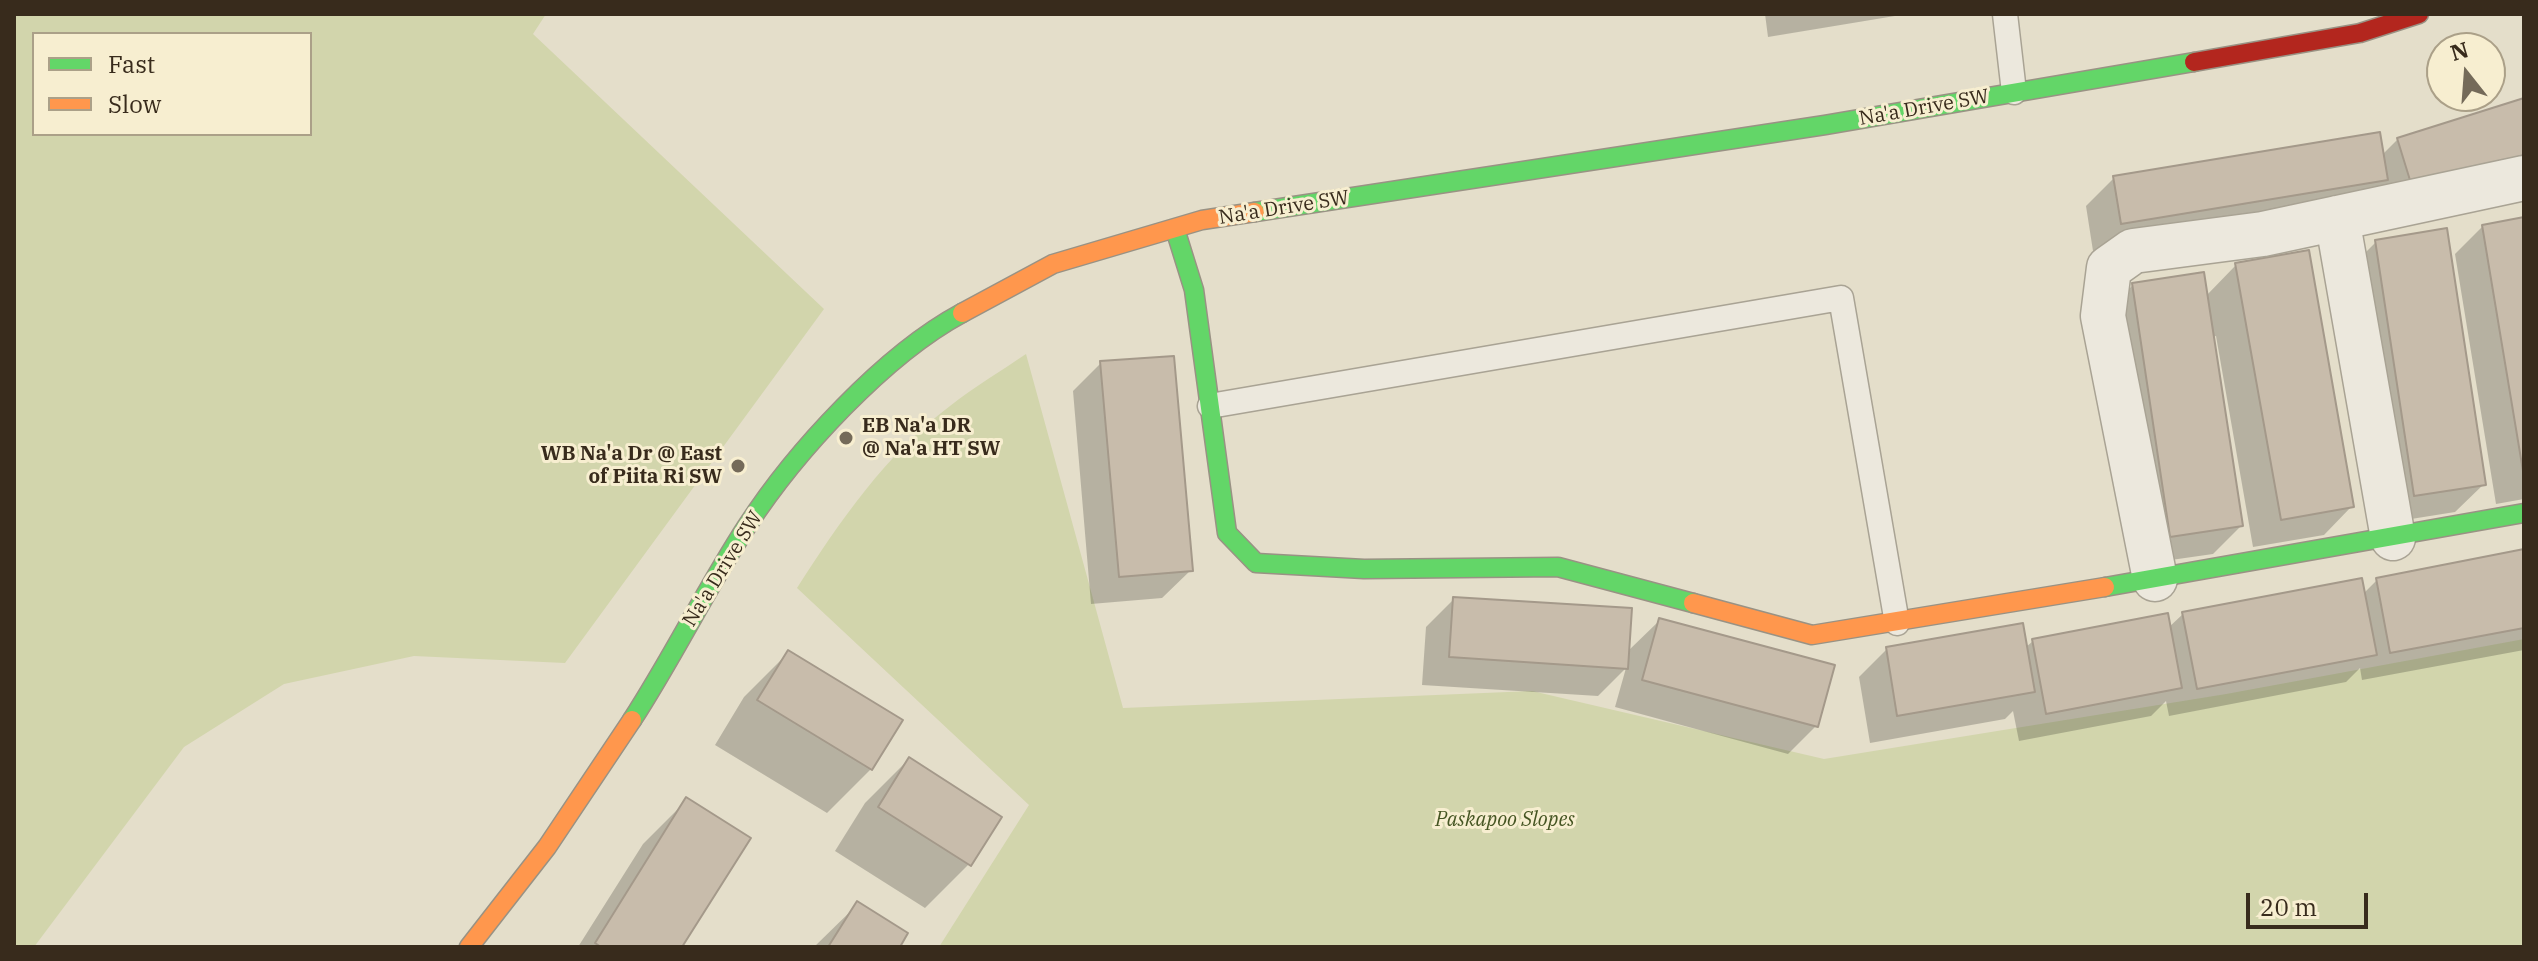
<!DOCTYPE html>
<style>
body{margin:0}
#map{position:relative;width:2538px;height:961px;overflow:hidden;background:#e4deca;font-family:"IBM Plex Serif",serif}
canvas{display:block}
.frame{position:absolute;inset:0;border:16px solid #382b1c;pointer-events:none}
.legend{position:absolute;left:32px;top:32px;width:280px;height:104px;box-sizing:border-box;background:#f7eed0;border:2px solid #aba088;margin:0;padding:10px 14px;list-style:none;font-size:24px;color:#382b1c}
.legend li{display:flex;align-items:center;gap:16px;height:40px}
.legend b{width:40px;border:2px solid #aba088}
.north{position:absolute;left:2426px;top:32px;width:80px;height:80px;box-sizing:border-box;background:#f7eed0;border:2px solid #aba088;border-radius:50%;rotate:343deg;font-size:22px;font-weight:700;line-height:32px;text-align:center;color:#382b1c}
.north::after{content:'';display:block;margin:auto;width:28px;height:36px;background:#746a59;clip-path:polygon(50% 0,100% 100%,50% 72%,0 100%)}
.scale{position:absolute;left:2246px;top:893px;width:122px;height:36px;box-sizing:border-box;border:4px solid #382b1c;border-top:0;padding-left:10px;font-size:24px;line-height:28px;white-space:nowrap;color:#382b1c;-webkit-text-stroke:6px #f7eed0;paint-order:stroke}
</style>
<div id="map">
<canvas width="2538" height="961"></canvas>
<div class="frame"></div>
<ul class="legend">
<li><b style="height:10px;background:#63d668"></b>Fast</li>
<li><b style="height:10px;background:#ff974d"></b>Slow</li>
</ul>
<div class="north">N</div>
<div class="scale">20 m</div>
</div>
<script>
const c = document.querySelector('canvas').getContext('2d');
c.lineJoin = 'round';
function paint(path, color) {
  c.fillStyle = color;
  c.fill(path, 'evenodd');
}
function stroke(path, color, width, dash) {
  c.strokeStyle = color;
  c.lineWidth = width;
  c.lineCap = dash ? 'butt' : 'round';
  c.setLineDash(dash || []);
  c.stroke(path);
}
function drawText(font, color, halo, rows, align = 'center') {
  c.font = font + ' "IBM Plex Serif",serif';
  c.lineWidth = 6;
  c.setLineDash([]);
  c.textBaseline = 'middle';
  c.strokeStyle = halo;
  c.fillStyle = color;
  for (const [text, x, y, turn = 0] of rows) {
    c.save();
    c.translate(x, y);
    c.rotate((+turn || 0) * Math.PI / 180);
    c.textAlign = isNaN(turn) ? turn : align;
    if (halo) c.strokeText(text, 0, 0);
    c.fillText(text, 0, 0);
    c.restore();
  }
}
paint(new Path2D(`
 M14,14H546L533,34L824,309L565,663L414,656L284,684L184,747L34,947H14ZM34,34H310V134H34Z
 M1026,354L1123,708L1532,691L1824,759L2226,694L2524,639V947H939L1029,805L797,588C840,521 886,454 950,406C974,387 1001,371 1026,354Z`), '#d2d5ac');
paint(new Path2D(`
 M1765,14H1907L1768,37Z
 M2524,100V173L2358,207L2093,251L2086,206L2114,178L2382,155L2398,139Z
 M2524,219V499L2496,504L2455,254L2483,226Z
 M2376,242L2484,484L2455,512L2386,523L2348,270Z
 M2236,265L2352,506L2324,535L2253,547L2216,336L2212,337L2241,526L2213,554L2143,564L2105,313L2133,285L2206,296Z
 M1101,363L1191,570L1162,598L1091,604L1073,391Z
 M2524,551V650L2362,680L2360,668L2346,682L2169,716L2166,701L2151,716L2019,741L2013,711L2005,719L1870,743L1859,677L1887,649L2025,648L2033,641L2168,628L2183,614L2363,594L2377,580Z
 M1454,599L1627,652L1660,620L1816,726L1788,754L1615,707L1626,668L1598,696L1422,685L1426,627Z
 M788,653L871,769L827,813L715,745L744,697Z
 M909,759L969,864L925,908L835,851L865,803Z
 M687,800L679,947H578L643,844Z
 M858,904L897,947H814Z`), '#0003');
const building = new Path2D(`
 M2524,98V155L2413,190L2397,138Z
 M2380,132L2388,180L2121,224L2113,176Z
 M2524,217V477L2482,225Z
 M2447,228L2486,485L2414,496L2375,240Z
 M2309,250L2354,507L2281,520L2235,263Z
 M2204,272L2243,526L2170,537L2132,283Z
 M1174,356L1193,571L1119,577L1100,361Z
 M2524,549V628L2390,653L2376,578Z
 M2362,578L2377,655L2197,689L2182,612Z
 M1453,597L1632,608L1628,669L1449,657Z
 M2168,613L2182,688L2046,714L2032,639Z
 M1659,618L1835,665L1818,727L1642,680Z
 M2023,623L2035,692L1897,716L1886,647Z
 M788,650L903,720L872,770L757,700Z
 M909,757L1002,817L971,866L878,807Z
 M686,797L751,838L682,947H601L595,943Z
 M857,901L908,933L900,947H828Z`);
paint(building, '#c8bcab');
stroke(building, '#a4998a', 2);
const lane = new Path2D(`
 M2005,14L2014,92
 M1210,406L1841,298L1897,623`);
const street = new Path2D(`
 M2337,218L2393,538
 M2155,579L2103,316L2109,268L2133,251L2263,234L2524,178`);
const fast = new Path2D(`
 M1255,212L1825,125L2194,62
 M1175,229L1194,290L1227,533L1256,563L1364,569L1558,567L1693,603
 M2105,587L2524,513
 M632,720C673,657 706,589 747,526C795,452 884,355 962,313`);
const slow = new Path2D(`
 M962,313L1053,264L1202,220L1255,212
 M1693,603L1812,635L2105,587
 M469,947L547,847L632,720`);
const jam = new Path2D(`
 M2194,62L2360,33L2419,14`);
stroke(lane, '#a9a394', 27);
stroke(street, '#a9a394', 47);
stroke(fast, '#999284', 21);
stroke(slow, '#999284', 21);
stroke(jam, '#999284', 21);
stroke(lane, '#ece8dd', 24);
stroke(street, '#ece8dd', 44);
stroke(fast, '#63d668', 18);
stroke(slow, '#ff974d', 18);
stroke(jam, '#b3261e', 18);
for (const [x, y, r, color] of [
 [846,438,8,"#746a59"],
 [738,466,8,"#746a59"]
]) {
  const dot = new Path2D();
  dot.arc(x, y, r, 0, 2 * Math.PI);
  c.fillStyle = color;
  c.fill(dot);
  stroke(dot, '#f7eed0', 3);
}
drawText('20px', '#382b1c', '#f7eed0', [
 ["Na'a Drive SW",1924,108,-10],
 ["Na'a Drive SW",1284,208,-9],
 ["Na'a Drive SW",723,569,-58]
]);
drawText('bold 20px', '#382b1c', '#f7eed0', [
 ["EB Na'a DR",862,426],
 ["@ Na'a HT SW",862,449],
 ["WB Na'a Dr @ East",722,454,"right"],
 ["of Piita Ri SW",722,477,"right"]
], 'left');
drawText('italic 20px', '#455522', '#f7eed0', [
 ["Paskapoo Slopes",1505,820]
]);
</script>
